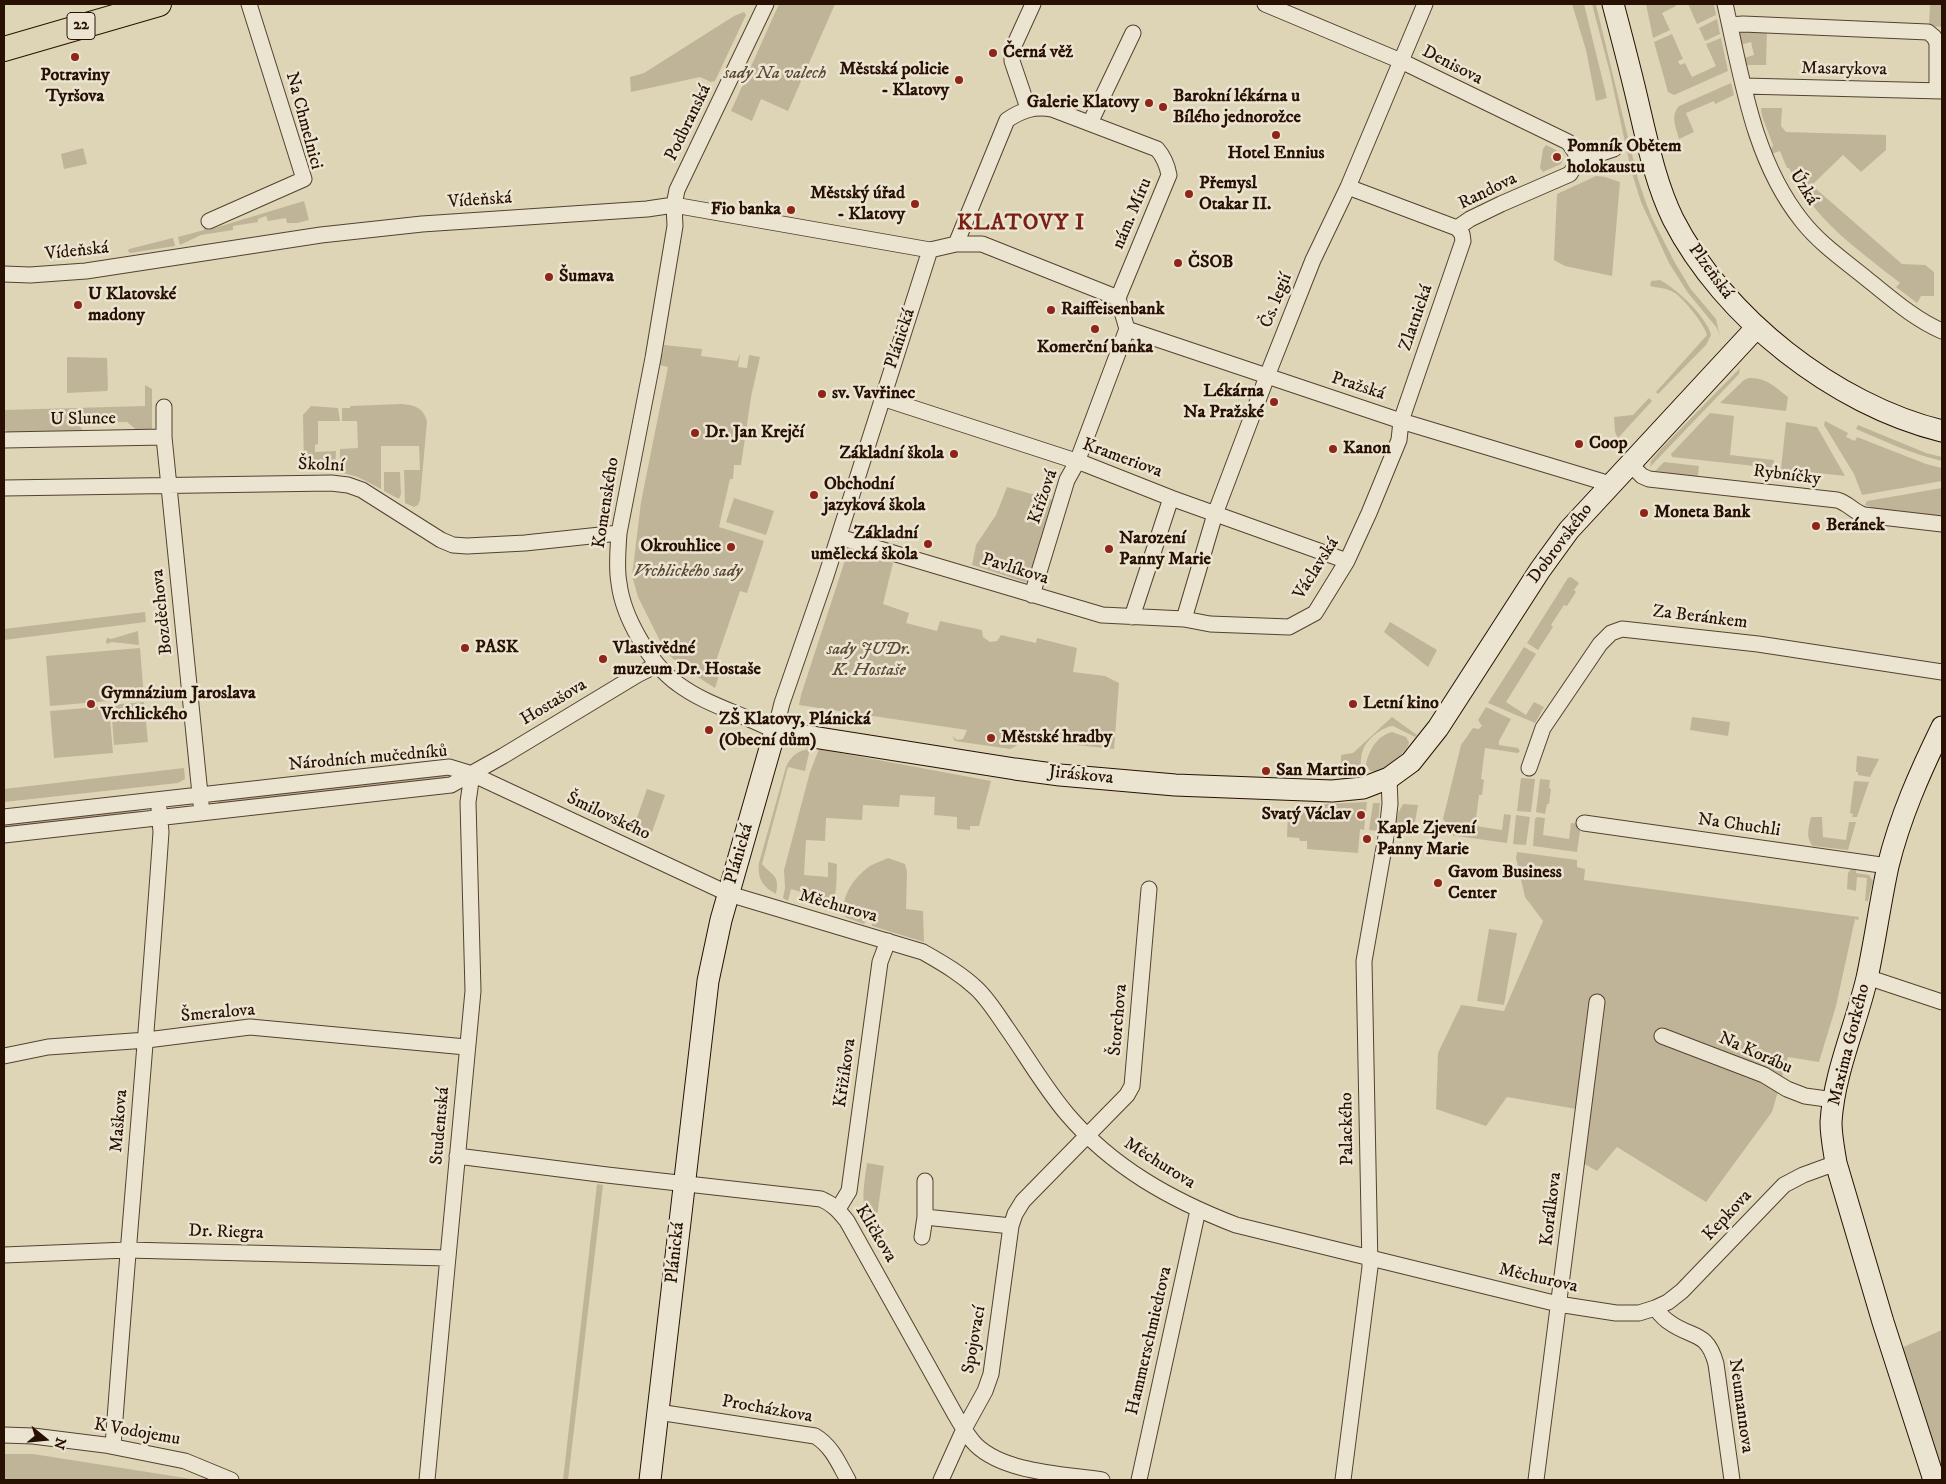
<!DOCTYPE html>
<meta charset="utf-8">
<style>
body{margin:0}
#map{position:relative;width:1946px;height:1484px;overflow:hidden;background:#ded5b6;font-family:"IM FELL DW Pica",serif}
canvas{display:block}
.frame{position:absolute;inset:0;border:5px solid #281002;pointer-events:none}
.north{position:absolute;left:20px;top:1414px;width:50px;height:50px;-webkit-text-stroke:4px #eae4d0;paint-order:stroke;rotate:107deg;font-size:14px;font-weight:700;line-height:20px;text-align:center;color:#281002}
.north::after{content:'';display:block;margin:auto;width:18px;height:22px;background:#281002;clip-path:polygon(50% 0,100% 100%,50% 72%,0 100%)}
</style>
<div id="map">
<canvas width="1946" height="1484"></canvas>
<div class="frame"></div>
<div class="north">N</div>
</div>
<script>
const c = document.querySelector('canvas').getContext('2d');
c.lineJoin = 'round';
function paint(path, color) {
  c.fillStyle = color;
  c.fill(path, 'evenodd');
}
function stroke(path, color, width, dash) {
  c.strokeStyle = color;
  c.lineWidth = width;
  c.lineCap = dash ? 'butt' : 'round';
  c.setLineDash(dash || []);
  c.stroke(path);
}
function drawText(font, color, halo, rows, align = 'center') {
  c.font = font + ' "IM FELL DW Pica",serif';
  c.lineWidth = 5;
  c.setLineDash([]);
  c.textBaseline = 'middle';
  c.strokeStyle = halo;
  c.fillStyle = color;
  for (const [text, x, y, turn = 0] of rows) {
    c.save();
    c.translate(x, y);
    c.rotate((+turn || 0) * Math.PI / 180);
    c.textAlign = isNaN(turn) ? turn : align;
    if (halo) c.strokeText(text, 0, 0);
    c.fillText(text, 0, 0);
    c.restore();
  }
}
paint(new Path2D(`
 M779,4H835L788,111L761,99L752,121L731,111Z
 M1572,4H1584L1607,98L1596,101L1586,50Z
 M1592,4H1596L1597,9L1638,179L1645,200L1652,218L1674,261L1690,288L1716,319L1720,336L1717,328L1688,293L1669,263L1641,202L1631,170L1610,73Z
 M1646,4H1675L1676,6L1662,13L1670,30L1653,38Z
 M1688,4H1714L1716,15L1697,24Z
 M1930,4H1942V27L1929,26Z
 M744,12L746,15L715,81L711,82L700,77L631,92L630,77L644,73L734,16Z
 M1717,19L1720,34L1705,41L1699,28Z
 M1767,28L1766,65H1747L1744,58L1754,55L1751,42L1740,45L1739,32L1741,30Z
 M1672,34L1683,59L1678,61L1680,65L1685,63L1692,77L1716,66L1706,44L1721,38L1728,71L1674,95L1668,92L1654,42Z
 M1731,83L1734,95L1715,104L1714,101L1686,113L1694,132L1679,139C1676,127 1670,116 1679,106Z
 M1761,108H1782L1781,126L1786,132L1886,135V150L1861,172L1843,155L1813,184L1815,188L1902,264L1925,265L1934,272V296H1921L1917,303L1896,287L1900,283C1855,247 1815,221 1789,168H1787L1780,151L1771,154L1770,152L1773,145L1762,116Z
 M1546,145L1560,152L1563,159L1561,164L1543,172L1540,168L1543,149Z
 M83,148L87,164L64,169L61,154Z
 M1596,176L1605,177L1620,182L1612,276L1565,266L1554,260L1557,194Z
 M304,201L309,220L297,223H287L286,218L268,221L266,216L258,219V222L233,226V230L201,235L180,245L178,237L204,230V227L207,225L208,230Z
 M173,238L175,246L130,253L128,251L129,249Z
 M1660,280C1676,288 1707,317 1711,335L1706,345L1658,394L1656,392L1707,335C1705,325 1682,296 1673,292C1667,288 1658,288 1650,286L1651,281Z
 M664,345L702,349L701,356L737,361L740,354L738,367L747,368L749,355L760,357L751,397L741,465H734L733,479H730L719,527L764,541L747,593L740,591L716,661L723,663L715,688L685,669L671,657L659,639L638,597L632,576L641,502L668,367L651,363L655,347L663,354Z
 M67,357L107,358L108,388L107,391L67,393Z
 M1740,368L1739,374L1650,467L1651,461L1661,449Z
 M1749,378C1766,377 1775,387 1788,397L1786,411L1720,403L1744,380Z
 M145,385L152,389V430L140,433L127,422L77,423L82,429L83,434L11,436L4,428V410L145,406Z
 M1649,398L1652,401L1618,438L1615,432L1614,417L1633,415Z
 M401,404C414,405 423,407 427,421L420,500L418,505L414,507L405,503L404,470H420L419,446H381V489L358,477L340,472V449L358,448L357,421H342V408H350V406Z
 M311,406L338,408L340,421H318V444L315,445V452L336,451L335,472L308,470L304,465L303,415Z
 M1710,413L1734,416L1730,455L1774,460L1773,468L1672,457L1671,454Z
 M1825,421L1848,433L1846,437L1855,441L1857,437L1926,464L1942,468V481L1862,495L1854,474L1824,425Z
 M1786,422L1817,427L1845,476L1781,469Z
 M1858,425L1926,453L1942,457V461C1912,454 1884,441 1856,429Z
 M1664,462L1699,466L1698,475L1696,477L1655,471Z
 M384,472H400L401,494L399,499L384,491Z
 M1007,487L1053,500L1028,583L972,565L976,545L996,515Z
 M1942,488V516L1875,508L1874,511H1871V507L1865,505L1867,501Z
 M734,498L774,511L766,535L726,522Z
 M850,545L893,563L883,604L909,613L906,623L937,631L940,621L982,630L983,637L990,642L997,641L1001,635L1036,643L1037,638L1077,648L1073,672L1105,676L1119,683L1114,749L1020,739L1016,746L1010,749L955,741L952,736L957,740L963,739L967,730L799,705L801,695Z
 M1571,577L1579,583L1574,590L1576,592L1567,606L1564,605L1551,625L1553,627L1538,650L1527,643L1568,578Z
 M145,612L146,622L4,640V629Z
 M1390,622L1437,650L1428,667L1384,632Z
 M138,631L139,645L112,642L107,644L106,642L107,638L111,639Z
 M1524,647L1536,654L1506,702L1526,715L1534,702L1544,707L1535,723L1488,703Z
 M140,648L144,698L50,706L46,656Z
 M144,702L148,742L114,745L111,705Z
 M109,706L113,753L54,758L50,711Z
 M1486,707L1511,719L1499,741V745L1518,748L1520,751L1518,753L1485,748L1481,779L1484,780L1482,795H1479L1475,826L1502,830L1504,814L1511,815L1507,843L1449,835L1450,828L1443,819L1461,745L1473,728L1479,729L1482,726L1478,720Z
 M1392,717L1417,735L1415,737L1393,726C1382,727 1367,739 1363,750C1359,759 1363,769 1357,777L1341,780V755L1353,753Z
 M1692,717L1730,722L1728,736L1690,730Z
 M1392,732L1406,737L1409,742L1408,746C1401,756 1383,774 1370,771L1366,764C1369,750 1377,736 1392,732Z
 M810,749L805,771L788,767L762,864C772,876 780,874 776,894C763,887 757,879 759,863L786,767C791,756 798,750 810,749Z
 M819,749L991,781L979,826H970V830L957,829V817L934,815L935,797L900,795L899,807L863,805L862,820L826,818L825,841L806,840L804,875L828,877V862L837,864C836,878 839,903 825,911L828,900L791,889L788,901L783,898L785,888L784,870L810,772Z
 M1857,756L1879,759L1870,777L1858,775V772H1856Z
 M184,768L185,779L178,783L4,802V789Z
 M446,773L448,778L218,804V800Z
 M1521,778L1535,779L1531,812L1517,811Z
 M1540,779L1550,780L1549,788L1551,789L1549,804H1547L1545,814L1536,812Z
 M1854,781L1869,782L1857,817H1852L1853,814L1850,813Z
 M647,789L665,795L652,832L634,826Z
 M1367,802L1364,830L1360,829L1358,853L1307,849V841H1300L1299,838L1287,837L1288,812L1327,804Z
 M1373,803H1380L1377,831L1369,830Z
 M1403,804L1418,805L1413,833L1395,831L1398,813Z
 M139,809L140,813L4,829V823Z
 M1516,815L1530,817L1526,845L1513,844Z
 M1537,817L1545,818L1543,835L1569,839L1571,823L1581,824L1577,852L1533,846L1535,819Z
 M1811,817H1822L1823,837L1846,840L1849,822H1856L1848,850L1813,846C1805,838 1809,826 1811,817Z
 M1517,852L1577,860V867L1585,869L1584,880L1859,917L1858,920L1855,919L1836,1006L1819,1062L1788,1057L1772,1112L1706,1202L1617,1147L1597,1171L1583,1163L1588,1111L1507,1097L1486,1126L1436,1109L1438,1053L1461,1005L1504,1011L1543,921L1525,897L1516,858Z
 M888,858L905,864L907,872L906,909L923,911L924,942L872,926V922L866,920L864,924L845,917C839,898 854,877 870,866C875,863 882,861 888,858Z
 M1852,868H1856V873L1869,875L1873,881L1868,901H1865L1867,878L1857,877L1856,891L1847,889L1848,873Z
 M1489,929L1517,933L1504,1005L1477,1001Z
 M867,1163L884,1166L875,1231C858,1213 864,1185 867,1163Z
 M597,1184L603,1185L568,1480H563Z
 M1942,1330V1480L1901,1348Z
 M4,1454H33L198,1480H4Z`), '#bfb497');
const street = new Path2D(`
 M766,4L677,190L674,205L675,226L653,358L619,533C618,550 616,567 619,583C623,617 650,664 678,684C706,705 743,714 775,731L782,703L826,576L930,250
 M1265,4L1401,61L1568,142L1575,152L1577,158L1576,164L1570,174L1501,204L1470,219L1457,228
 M1725,4C1742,78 1753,160 1802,221C1820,244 1845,261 1867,279C1891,298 1914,319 1942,331
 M1730,25L1743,24L1928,32L1934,37L1937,43V91
 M1744,86L1942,91
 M1028,108L1012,61V50L1033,4
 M1090,123L1133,33
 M1577,158L1593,156L1614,149
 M1348,187L1457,228
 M209,221L304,179L249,4
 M956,244L1007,120C1022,110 1034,106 1052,109L1157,149C1164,157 1167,164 1169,175L1118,298
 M4,274L30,275L86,271L321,235L422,224L647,209L674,205L930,250L956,244H982L1118,298
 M1118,298L1127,329L1401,421L1610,484
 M882,398L1085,464L1171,498L1347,561
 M164,407V437L201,804
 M4,440L164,437
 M1629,463L1642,476L1649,479L1837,500C1848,503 1854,512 1864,515L1942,524
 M4,488L331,483L348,485L362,490L441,540L453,545L467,546L525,543L619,533
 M839,537L1102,615L1184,619L1210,624L1289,627L1315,613L1347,561L1369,513L1399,440L1401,421L1463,241L1462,234L1457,228
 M1032,595L1067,480L1077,462L1127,329
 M1132,617L1171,498
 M1184,619L1215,514L1271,366L1313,260L1348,187L1425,4
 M1529,768L1543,728L1600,644L1611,633L1622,629L1758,644L1942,672
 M4,817L449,767L472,774L729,894L923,952C942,963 960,973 976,988C988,999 997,1014 1006,1027C1026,1055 1044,1087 1067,1114C1112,1167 1171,1200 1236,1225L1558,1304L1616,1313H1639L1655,1308L1668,1302L1682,1291L1784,1185L1803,1175L1836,1163
 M1584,823L1888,866
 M4,835L451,785L503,756L637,675L657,665
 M1867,977L1942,1002
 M1662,1036L1764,1075L1787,1089L1805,1096L1834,1100
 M4,1056L48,1047L147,1040L250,1027L466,1047
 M457,1156L607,1175L821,1199C833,1204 839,1211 847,1221L956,1416C962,1426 968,1437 976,1445C1005,1473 1064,1474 1102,1480
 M838,1209L849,1191L880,962L888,941
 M925,1217L1011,1226
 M922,1237L925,1217V1181
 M4,1255L127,1250L447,1258
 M1655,1308C1659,1313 1664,1319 1669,1322C1692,1339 1707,1330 1716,1364L1732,1480
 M658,1412L815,1436C832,1446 839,1464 848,1480
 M4,1435L33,1436L105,1445L185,1461L231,1480
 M113,1446C128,1241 147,1037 161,832L159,809
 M427,1480L473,991L468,802L472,774
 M941,1480L964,1429L985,1391L991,1374L1011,1226L1015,1214L1023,1201L1127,1095L1132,1086L1149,889
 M1139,1480L1198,1210
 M1343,1480L1370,1267L1364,961L1387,831L1390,804L1389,778
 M1536,1480L1597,1002`);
const secondary = new Path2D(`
 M1613,4C1622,38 1631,72 1639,107C1648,145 1656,184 1673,219C1723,317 1835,405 1942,431
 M650,1480L708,981L721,920L775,731L1015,769L1060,775L1175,785L1332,791L1363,788L1389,778L1411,762L1438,728L1540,570L1569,530L1757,327
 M1934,1480L1883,1322L1836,1163C1834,1150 1831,1136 1831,1122C1834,1073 1856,1025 1867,978C1875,941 1880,903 1888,866C1900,817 1920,772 1942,727`);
const primary = new Path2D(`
 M4,49L159,4`);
stroke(street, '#56412f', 17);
stroke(secondary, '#281002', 23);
stroke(primary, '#281002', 26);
stroke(street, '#eae4d0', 15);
stroke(secondary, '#eae4d0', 21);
stroke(primary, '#ded5b6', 24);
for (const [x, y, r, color] of [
 [993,53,5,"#8f2418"],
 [75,57,5,"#8f2418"],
 [959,80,5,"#8f2418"],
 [1149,103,5,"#8f2418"],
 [1163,107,5,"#8f2418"],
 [1276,135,5,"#8f2418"],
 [1557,157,5,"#8f2418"],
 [1189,194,5,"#8f2418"],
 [915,204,5,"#8f2418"],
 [791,210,5,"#8f2418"],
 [1178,263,5,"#8f2418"],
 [549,277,5,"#8f2418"],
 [78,305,5,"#8f2418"],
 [1051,310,5,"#8f2418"],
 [1095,329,5,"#8f2418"],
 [822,394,5,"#8f2418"],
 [1274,402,5,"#8f2418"],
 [695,433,5,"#8f2418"],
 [1579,444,5,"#8f2418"],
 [1333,449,5,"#8f2418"],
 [954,454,5,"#8f2418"],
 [814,495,5,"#8f2418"],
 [1644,513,5,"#8f2418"],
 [1816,526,5,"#8f2418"],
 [928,544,5,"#8f2418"],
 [731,547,5,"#8f2418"],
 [1109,549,5,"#8f2418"],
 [465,648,5,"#8f2418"],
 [603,659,5,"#8f2418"],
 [91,704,5,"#8f2418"],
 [1353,704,5,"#8f2418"],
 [709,730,5,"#8f2418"],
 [991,738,5,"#8f2418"],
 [1266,771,5,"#8f2418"],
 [1361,815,5,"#8f2418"],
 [1367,839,5,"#8f2418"],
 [1438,883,5,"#8f2418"]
]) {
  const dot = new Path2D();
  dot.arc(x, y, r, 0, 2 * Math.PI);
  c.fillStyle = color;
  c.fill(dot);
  stroke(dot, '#eae4d0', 2);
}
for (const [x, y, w] of [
 [81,26,28]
]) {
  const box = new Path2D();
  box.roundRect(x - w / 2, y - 13.5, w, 27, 4);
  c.fillStyle = '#eae4d0';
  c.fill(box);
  stroke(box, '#281002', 1);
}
drawText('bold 16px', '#281002', null, [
 ["22",81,26]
]);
drawText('bold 18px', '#281002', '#eae4d0', [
 ["Černá věž",1003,53],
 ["Městská policie",949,70,"right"],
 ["- Klatovy",949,91,"right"],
 ["Potraviny",75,76,"center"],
 ["Tyršova",75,97,"center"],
 ["Barokní lékárna u",1173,97],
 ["Bílého jednorožce",1173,118],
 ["Galerie Klatovy",1139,103,"right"],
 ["Pomník Obětem",1567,147],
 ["holokaustu",1567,168],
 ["Hotel Ennius",1276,154,"center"],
 ["Přemysl",1199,184],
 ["Otakar II.",1199,205],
 ["Městský úřad",905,194,"right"],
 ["- Klatovy",905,215,"right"],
 ["Fio banka",781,210,"right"],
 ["ČSOB",1188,263],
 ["Šumava",559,277],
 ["U Klatovské",88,295],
 ["madony",88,316],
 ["Raiffeisenbank",1061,310],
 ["Komerční banka",1095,348,"center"],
 ["Lékárna",1264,392,"right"],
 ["Na Pražské",1264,413,"right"],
 ["sv. Vavřinec",832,394],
 ["Dr. Jan Krejčí",705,433],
 ["Coop",1589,444],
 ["Kanon",1343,449],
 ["Základní škola",944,454,"right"],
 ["Obchodní",824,485],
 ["jazyková škola",824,506],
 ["Moneta Bank",1654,513],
 ["Beránek",1826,526],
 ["Základní",918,534,"right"],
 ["umělecká škola",918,555,"right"],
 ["Narození",1119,539],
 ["Panny Marie",1119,560],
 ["Okrouhlice",721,547,"right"],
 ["PASK",475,648],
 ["Vlastivědné",613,649],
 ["muzeum Dr. Hostaše",613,670],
 ["Gymnázium Jaroslava",101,694],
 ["Vrchlického",101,715],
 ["Letní kino",1363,704],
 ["ZŠ Klatovy, Plánická",719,720],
 ["(Obecní dům)",719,741],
 ["Městské hradby",1001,738],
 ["San Martino",1276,771],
 ["Svatý Václav",1351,815,"right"],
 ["Kaple Zjevení",1377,829],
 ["Panny Marie",1377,850],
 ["Gavom Business",1448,873],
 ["Center",1448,894]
], 'left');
drawText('18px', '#281002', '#eae4d0', [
 ["Denisova",1452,66,27],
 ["Masarykova",1844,70,1],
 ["Na Chmelnici",303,121,75],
 ["Podbranská",689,123,-64],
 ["Úzká",1803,188,58],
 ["Randova",1488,192,-26],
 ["Vídeňská",480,201,-4],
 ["nám. Míru",1133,214,-67],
 ["Vídeňská",77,252,-6],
 ["Plzeňská",1710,272,54],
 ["Čs. legií",1277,301,-68],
 ["Zlatnická",1417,318,-71],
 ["Plánická",901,339,-72],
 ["Pražská",1358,387,18],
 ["U Slunce",83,420,-1],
 ["Krameriova",1122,459,20],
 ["Školní",321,466,2],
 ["Rybníčky",1787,476,7],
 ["Křížová",1044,497,-71],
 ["Komenského",607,503,-81],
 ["Dobrovského",1561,544,-53],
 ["Václavská",1317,569,-58],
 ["Pavlíkova",1015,570,17],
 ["Bozděchova",163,612,-96],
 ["Za Beránkem",1700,618,7],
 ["Hostašova",554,703,-31],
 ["Národních mučedníků",368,759,-5],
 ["Jiráskova",1081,776,6],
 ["Šmilovského",608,817,25],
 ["Na Chuchli",1739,826,8],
 ["Plánická",740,854,-74],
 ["Měchurova",838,907,16],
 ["Šmeralova",218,1014,-5],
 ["Štorchova",1119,1020,-85],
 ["Maxima Gorkého",1850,1045,-76],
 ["Na Korábu",1755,1054,24],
 ["Křižíkova",846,1073,-82],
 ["Maškova",120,1121,-85],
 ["Studentská",441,1126,-85],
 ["Palackého",1348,1129,-91],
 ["Měchurova",1159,1164,32],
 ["Korálkova",1552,1209,-83],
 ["Kepkova",1728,1216,-47],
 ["Dr. Riegra",226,1233,2],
 ["Kličkova",875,1234,59],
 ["Plánická",676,1253,-84],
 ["Měchurova",1538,1279,13],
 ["Spojovací",975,1340,-80],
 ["Hammerschmiedtova",1150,1341,-77],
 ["Neumannova",1740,1406,82],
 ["Procházkova",767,1410,10],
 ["K Vodojemu",137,1433,10]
]);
drawText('italic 18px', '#5d4936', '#eae4d0', [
 ["sady Na valech",775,74],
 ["Vrchlického sady",688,572],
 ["sady JUDr.",869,650],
 ["K. Hostaše",869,671]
]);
c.letterSpacing = '1px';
drawText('bold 22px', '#7a1f14', '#eae4d0', [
 ["KLATOVY I",1021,224]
]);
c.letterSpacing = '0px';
</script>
